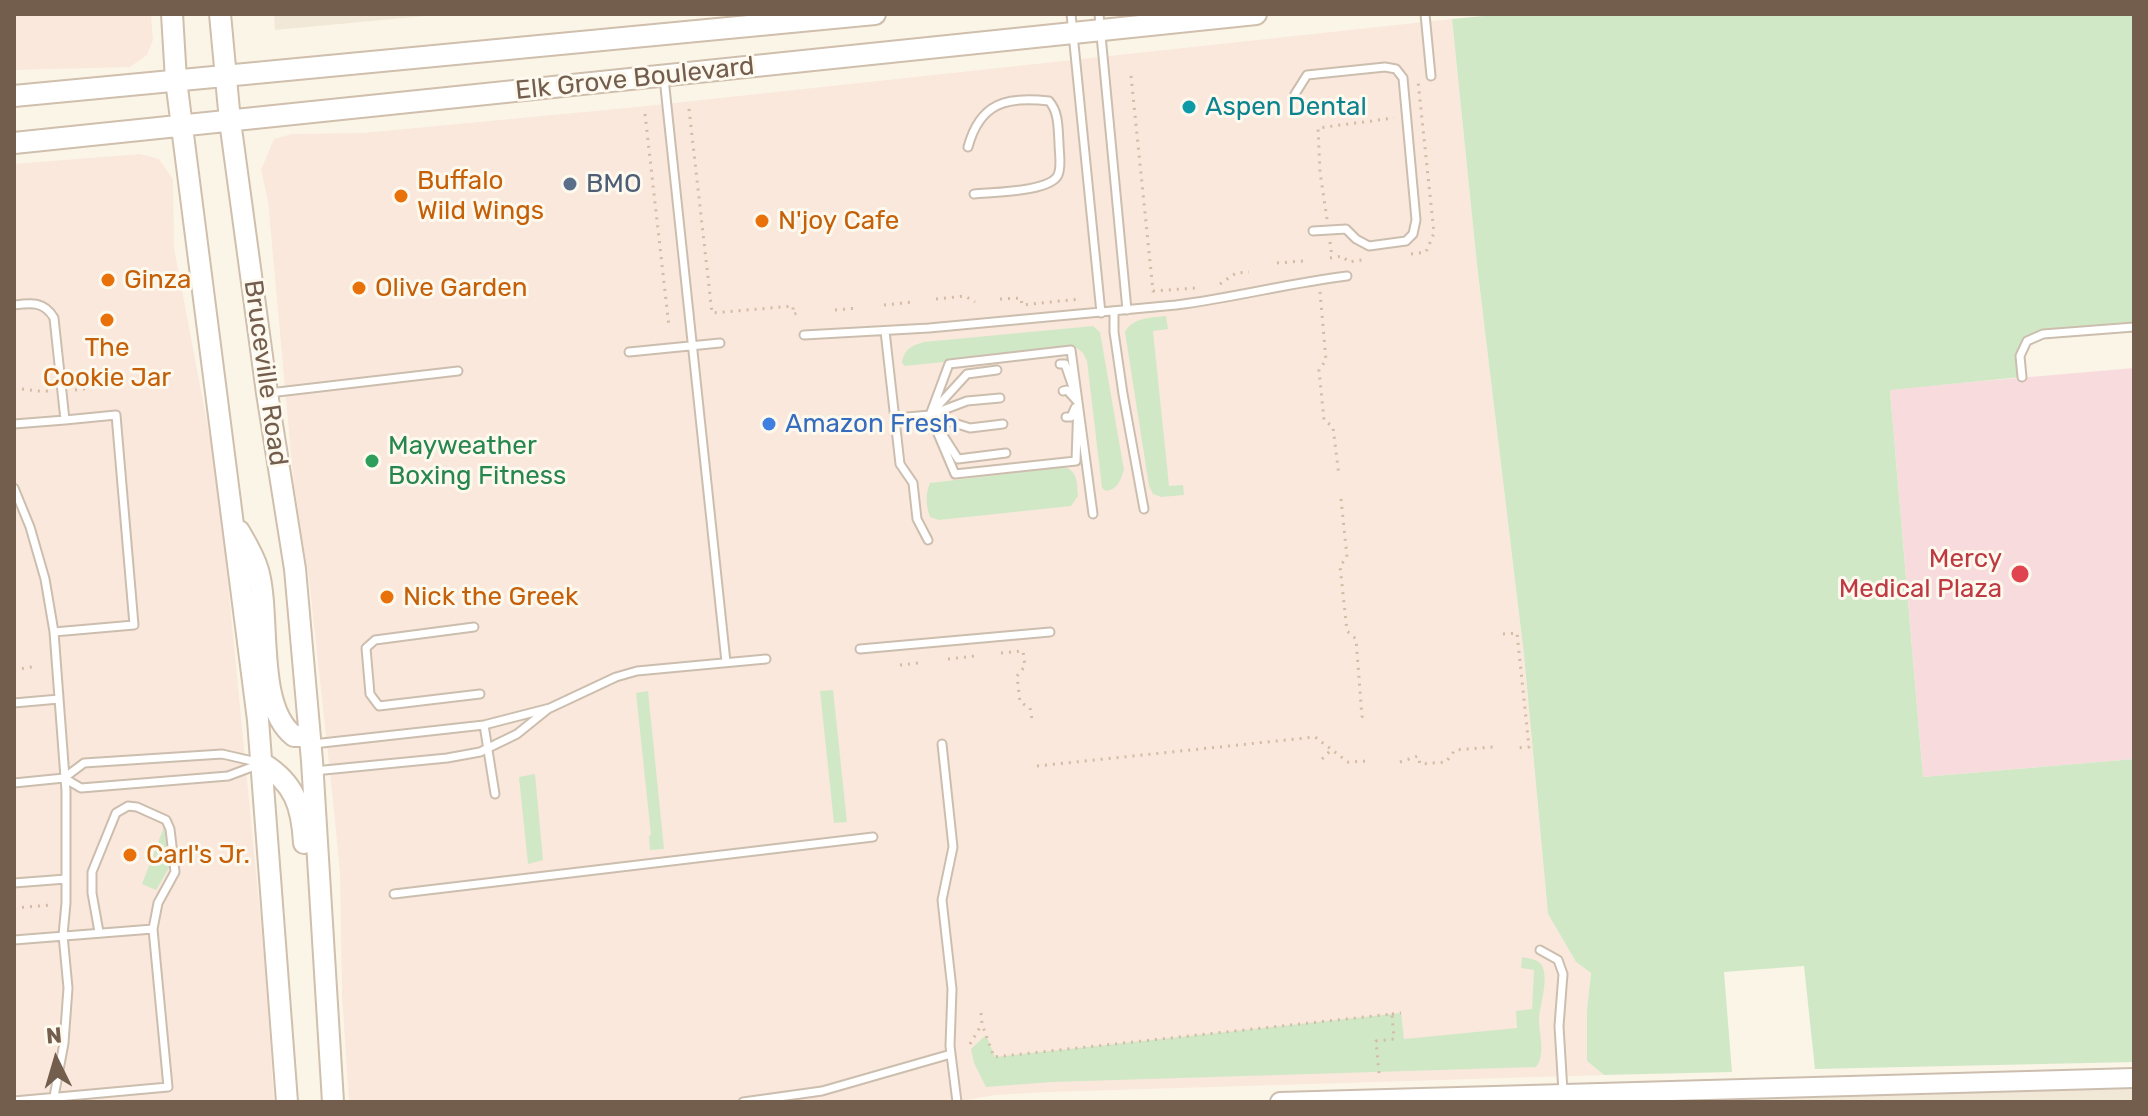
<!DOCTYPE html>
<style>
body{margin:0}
#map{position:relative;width:2148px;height:1116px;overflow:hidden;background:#fbf5e8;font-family:Rubik,sans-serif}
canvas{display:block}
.frame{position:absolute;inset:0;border:16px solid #735e4e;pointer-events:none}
.north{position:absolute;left:16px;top:1020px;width:80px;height:80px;-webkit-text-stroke:6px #fef9ee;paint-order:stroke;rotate:355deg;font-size:22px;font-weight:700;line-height:32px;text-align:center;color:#735e4e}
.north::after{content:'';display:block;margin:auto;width:28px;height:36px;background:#735e4e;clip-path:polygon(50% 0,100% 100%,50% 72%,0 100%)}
</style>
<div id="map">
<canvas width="2148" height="1116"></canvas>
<div class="frame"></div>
<div class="north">N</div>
</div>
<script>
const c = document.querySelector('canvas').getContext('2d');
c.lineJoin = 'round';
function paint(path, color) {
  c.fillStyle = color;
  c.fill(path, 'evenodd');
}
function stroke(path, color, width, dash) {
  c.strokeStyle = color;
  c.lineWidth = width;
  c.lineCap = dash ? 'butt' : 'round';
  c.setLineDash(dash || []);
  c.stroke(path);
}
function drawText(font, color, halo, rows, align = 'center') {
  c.font = font + ' Rubik,sans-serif';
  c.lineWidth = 6;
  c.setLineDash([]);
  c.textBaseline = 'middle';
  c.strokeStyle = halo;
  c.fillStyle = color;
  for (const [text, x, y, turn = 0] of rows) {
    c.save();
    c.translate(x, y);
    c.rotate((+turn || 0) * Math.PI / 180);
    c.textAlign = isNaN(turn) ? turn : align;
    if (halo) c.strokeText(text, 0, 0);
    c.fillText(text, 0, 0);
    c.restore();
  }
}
paint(new Path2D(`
 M274,14H447L275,30Z
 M2134,1078V1102H1280Z`), '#f2e8d7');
paint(new Path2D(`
 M14,14H151L153,40L147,55L130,67L14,70Z
 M1452,19L1477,265L1524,655L1548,914L1576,962L1591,973L1587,1009V1061L1604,1075L1049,1092L995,1095L955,1102H349L342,994L340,873L333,801L309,579L294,486L268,201L261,170L274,139L292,134L363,133L637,107Z
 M140,154L159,159L173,179L174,248L218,480L265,965L274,1102H14V164Z`), '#fae8dc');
paint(new Path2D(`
 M2134,368V759L1923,777L1890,389Z`), '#f8dcdd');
paint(new Path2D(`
 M1504,14H2134V327L2043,334L2027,341L2020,356L2022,377L1890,390L1923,777L2134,759V1062L1815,1069L1804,966L1724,972L1732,1072L1604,1075L1587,1061V1009L1591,973L1576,962L1548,914L1524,655L1477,265L1452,19Z
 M1166,316L1168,329L1153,331L1169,486L1183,485L1184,495L1161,497L1153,494L1149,486L1125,332C1134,317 1149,318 1166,316Z
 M1093,326L1100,332L1124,470C1120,481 1118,489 1106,491L1102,488L1087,361L1083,353L1077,348L905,366L902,363C904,349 911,346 924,342Z
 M1065,467C1078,472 1077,483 1078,496L1071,506L939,520L930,517C926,506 925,494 930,483Z
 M833,690L847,822L834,823L820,691Z
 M648,691L664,849L650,850L649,836L651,835L636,693Z
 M535,774L543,860L528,864L519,777Z
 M164,827L169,868L156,890L142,884Z
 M1522,957C1531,959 1540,959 1543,968C1548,983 1540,1004 1539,1019C1539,1034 1546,1055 1536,1067L1052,1082L986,1087L974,1063L971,1049L986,1035L995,1057L1401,1013L1404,1039L1517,1028L1516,1011L1532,1009L1534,970L1521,968Z`), '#d1e8c7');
const service = new Path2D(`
 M1071,14L1101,313
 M1099,14L1127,310
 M1425,14L1431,76
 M664,78L726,662
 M1295,94L1307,75L1385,67L1396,69L1403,78L1416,220L1413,234L1406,241L1369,246L1356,239L1346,229L1313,231
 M968,147C980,103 1006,96 1049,101C1059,112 1058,129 1059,143C1059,153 1062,166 1058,175C1050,192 992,192 974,194
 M14,305C31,303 44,301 54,318L65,420L14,424
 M1114,312V332L1123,394L1144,509
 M885,331L900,464L913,483L917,519L928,540
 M804,335L929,328L1176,305C1233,298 1289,283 1347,276
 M629,352L720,343
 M1060,364H1065L1078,402L1076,461L955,474L930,415L949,364L1071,350L1093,514
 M2022,377L2020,356L2027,341L2043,334L2134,327
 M1063,391L1067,390L1076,400
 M269,393L458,371
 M934,410L967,374L997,370
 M932,416L970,428L1003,424
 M1066,417H1071L1075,408
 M895,418L930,415L967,401L1000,398
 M942,434L958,459L1006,453
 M14,488L30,527L45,579L54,632L66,791V903L63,935L68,988L64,1043L53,1102
 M474,627L375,640L366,648L370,694L379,706L480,694
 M54,632L134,625L116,415L65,420
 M860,649L1050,632
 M14,703L59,699
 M484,725L495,794
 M313,744L484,725L550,708L616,677L637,671L766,659
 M942,744L953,847L942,900L952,989L950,1046L957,1102
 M314,771L447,758L480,752L517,734L548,709
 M64,778L81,788L228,776L260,764
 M14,783L64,778L84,763L222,754L257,762
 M14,883L66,879
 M394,894L873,837
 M99,932L92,893V872L116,813L128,806L137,807L166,820L170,829L175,872L158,903L153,929
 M14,940L153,929L168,1087L14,1101
 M1540,950L1558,960L1563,974L1559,1026L1563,1092
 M743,1102L822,1091L951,1054`);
const tertiary = new Path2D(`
 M1280,1102L2134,1078`);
const secondary = new Path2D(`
 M172,14L176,80L258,720L287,1102
 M220,14L230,121L267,393L295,569L312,761L333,1102
 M14,96L875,14
 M14,143L1256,14
 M239,531C246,543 254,556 258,570C271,616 255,706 294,736H303L309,731
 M262,763C295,783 302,807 304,843`);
stroke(service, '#ccbeae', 11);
stroke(tertiary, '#ccbeae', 22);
stroke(secondary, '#cfbfac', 24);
stroke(new Path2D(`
 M1131,76L1153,291L1196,288
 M689,109L712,313L793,306V314L802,313
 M645,114L669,327
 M1327,219L1320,172L1318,128L1394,118
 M1330,242L1332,257
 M1411,254L1426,252L1434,233L1418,81
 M1330,258L1342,256L1349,262L1367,259
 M1277,263L1303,261
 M1220,284L1236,273L1249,272
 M1320,292L1326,360L1319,370L1324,420L1333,427L1339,476
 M936,299L965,296L975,302
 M1000,299L1021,298L1022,305L1080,299
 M884,305L913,302
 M835,310L858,308
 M14,389C26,388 35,392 48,391
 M75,390L90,388
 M1341,499L1347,557L1340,566L1347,631L1356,639L1362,717L1359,722
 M1503,634L1517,633L1529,747L1517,748
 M1001,653L1023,651L1025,666L1017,676L1020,702L1030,708L1032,719
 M948,659L975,656
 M900,665L918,663
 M14,670L37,666
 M1322,759L1332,749
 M1400,762L1418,756L1420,764L1446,762L1455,750L1493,747
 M1037,766L1315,737L1348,762L1371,761
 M14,908L52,905
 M981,1013L982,1024L994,1057L1392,1014L1394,1039L1376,1041L1379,1073
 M1392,1014L1401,1013
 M970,1044L982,1024`), '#d3bba4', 3, [2, 6]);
stroke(service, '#fff', 7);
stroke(tertiary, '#fff', 18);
stroke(secondary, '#fff', 20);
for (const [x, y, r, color] of [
 [1189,107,8,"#0f9aa8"],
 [570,184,8,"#5c6f8a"],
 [401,196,8,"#e8710a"],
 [762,221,8,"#e8710a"],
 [108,280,8,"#e8710a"],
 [359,288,8,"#e8710a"],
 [107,320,8,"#e8710a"],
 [769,424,8,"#3f7fe0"],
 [372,461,8,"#2e9e5b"],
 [2020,574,10,"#e0444e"],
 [387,597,8,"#e8710a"],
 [130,855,8,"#e8710a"]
]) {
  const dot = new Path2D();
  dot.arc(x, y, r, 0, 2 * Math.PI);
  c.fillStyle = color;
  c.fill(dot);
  stroke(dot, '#fef9ee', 3);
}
drawText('26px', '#735e4e', '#fef9ee', [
 ["Elk Grove Boulevard",635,79,-6],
 ["Bruceville Road",265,373,82]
]);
drawText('26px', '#0d838f', '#fef9ee', [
 ["Aspen Dental",1205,107]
], 'left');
drawText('26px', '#c56008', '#fef9ee', [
 ["Buffalo",417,181],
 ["Wild Wings",417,211],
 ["N'joy Cafe",778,221],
 ["Ginza",124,280],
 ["Olive Garden",375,288],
 ["The",107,348,"center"],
 ["Cookie Jar",107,378,"center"],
 ["Nick the Greek",403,597],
 ["Carl's Jr.",146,855]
], 'left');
drawText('26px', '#4e5e75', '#fef9ee', [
 ["BMO",586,184]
], 'left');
drawText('26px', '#366cbe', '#fef9ee', [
 ["Amazon Fresh",785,424]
], 'left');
drawText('26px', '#27864d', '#fef9ee', [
 ["Mayweather",388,446],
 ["Boxing Fitness",388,476]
], 'left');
drawText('26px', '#be3a42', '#fef9ee', [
 ["Mercy",2002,559],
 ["Medical Plaza",2002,589]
], 'right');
</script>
